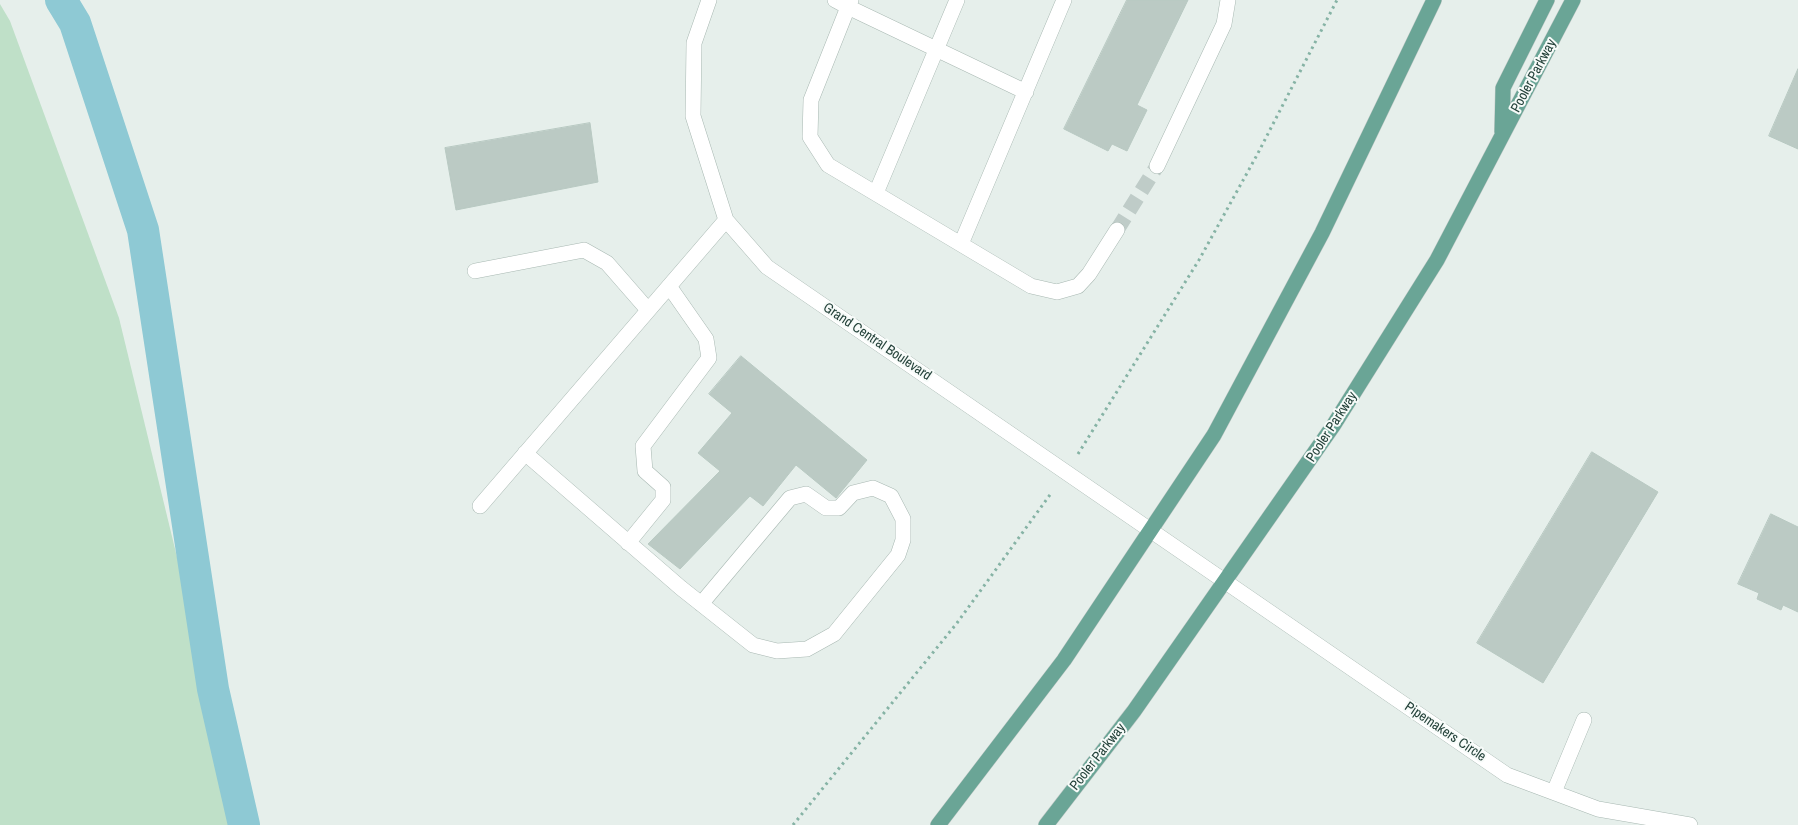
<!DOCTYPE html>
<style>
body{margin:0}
canvas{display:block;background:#e6efeb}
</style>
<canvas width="1798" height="825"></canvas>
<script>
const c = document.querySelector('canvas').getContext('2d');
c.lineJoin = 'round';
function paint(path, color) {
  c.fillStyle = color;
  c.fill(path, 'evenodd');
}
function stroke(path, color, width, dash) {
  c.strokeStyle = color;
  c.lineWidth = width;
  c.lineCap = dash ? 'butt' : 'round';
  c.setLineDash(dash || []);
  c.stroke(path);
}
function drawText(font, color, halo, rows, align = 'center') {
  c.font = font + ' "Archivo Narrow",sans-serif';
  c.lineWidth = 4;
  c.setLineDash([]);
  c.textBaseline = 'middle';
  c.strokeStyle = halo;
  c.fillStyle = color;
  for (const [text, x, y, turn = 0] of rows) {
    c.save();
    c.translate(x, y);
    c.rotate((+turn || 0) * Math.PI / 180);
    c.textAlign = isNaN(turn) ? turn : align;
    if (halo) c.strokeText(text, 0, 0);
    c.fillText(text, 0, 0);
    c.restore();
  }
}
paint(new Path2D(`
 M0,4L10,21L119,318L242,825H0Z`), '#bfe0c8');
stroke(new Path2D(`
 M61,0L75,23L143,230L213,689L244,825`), '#8ec9d4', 32);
const building = new Path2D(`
 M1127,0H1188L1137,105L1147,110L1127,151L1112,144L1108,151L1064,129Z
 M1798,69V149L1769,136Z
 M590,123L598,182L456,210L445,148Z
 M741,356L867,460L836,498L796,465L763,506L750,496L680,569L648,544L720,471L698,453L732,413L709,394Z
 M1592,452L1658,492L1543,683L1477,643Z
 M1771,514L1798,527V612L1783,605L1781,610L1757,599L1759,593L1738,584Z`);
paint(building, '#bbcac4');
stroke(building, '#b8c9c2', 1);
stroke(new Path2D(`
 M1117,230L1157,166`), '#bfccc8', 15, [15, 8]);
const minor = new Path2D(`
 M709,0L694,43L693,116L726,220L767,267L1507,775L1598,809L1690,825
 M835,0L848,7L811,100L810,137L828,165L1031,286L1057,292L1078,286L1089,274L1117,230
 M851,0L848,7L1026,92
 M1157,166L1224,24L1228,0
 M876,193L957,0
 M961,244L1064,0
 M475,271L584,250L607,263L648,310
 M525,453L681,588L753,645L777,651L807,649L834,634L898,555L903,540V519L891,496L873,488L853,493L839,508H826L806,494L790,498L701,604
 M480,506L726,220
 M628,543L663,500V487L645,471L643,446L709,358L706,339L669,286
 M1554,792L1584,720`);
const major = new Path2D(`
 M1502,132L1503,88L1547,0
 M938,825L1064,660L1214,435L1322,233L1434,0
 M1046,825L1134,711L1333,426L1437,260L1573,0`);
stroke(minor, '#a8b8b2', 16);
stroke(major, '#c2cac8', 16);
stroke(new Path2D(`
 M1078,454L1199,260L1257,155L1337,0
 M793,825L957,623L1052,492`), '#86b3a5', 3, [2.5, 4]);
stroke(minor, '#fff', 15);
stroke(major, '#6aa596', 15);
drawText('14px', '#24423a', '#f7fbf9', [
 ["Pooler Parkway",1534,76,-62],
 ["Grand Central Boulevard",877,342,34],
 ["Pooler Parkway",1332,427,-57],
 ["Pipemakers Circle",1445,732,34],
 ["Pooler Parkway",1098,757,-52]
]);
</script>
